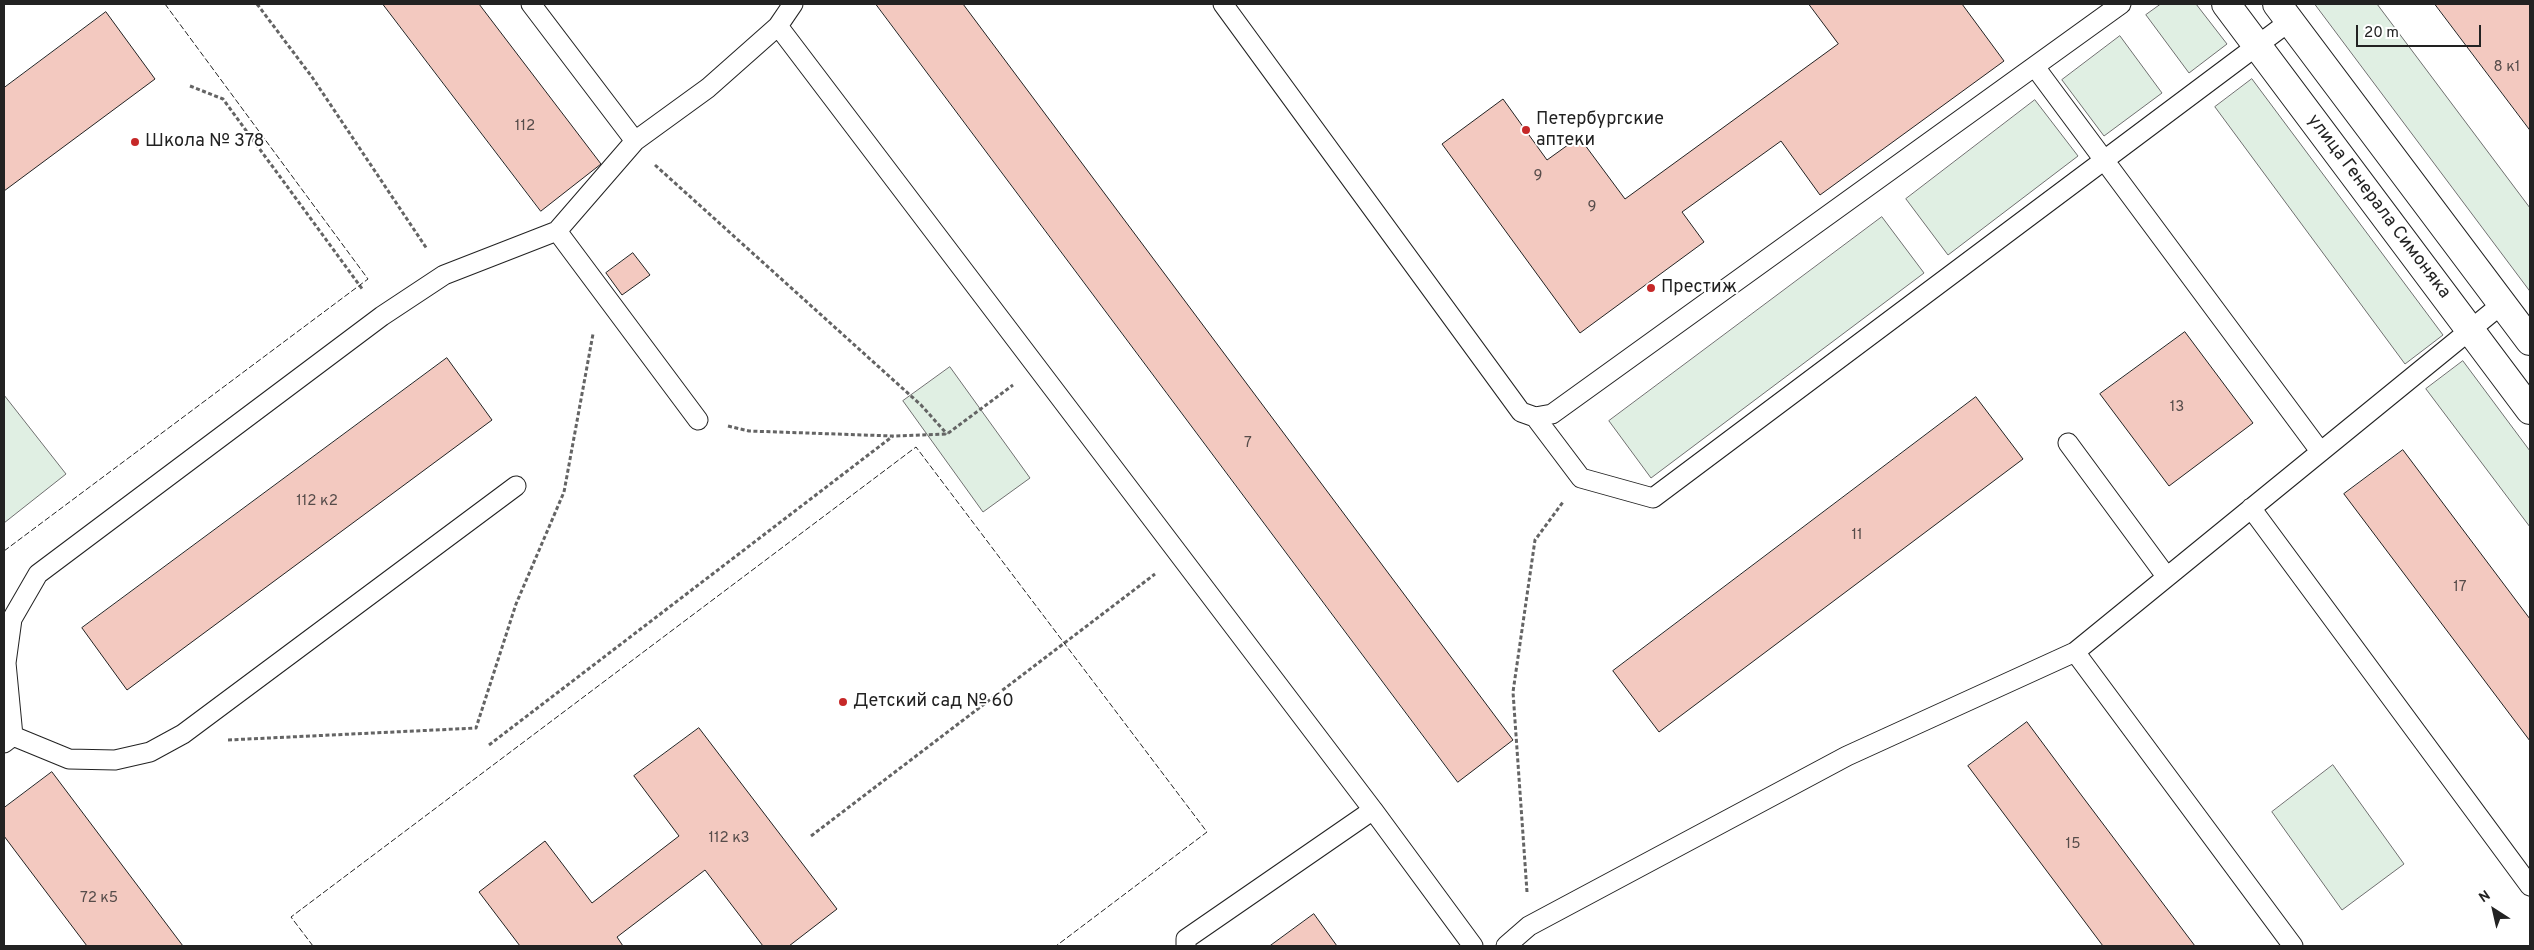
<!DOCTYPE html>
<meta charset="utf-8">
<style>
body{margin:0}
#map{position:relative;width:2534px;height:950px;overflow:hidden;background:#fff;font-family:Overpass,sans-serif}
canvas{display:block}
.frame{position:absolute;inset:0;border:5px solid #222;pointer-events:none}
.north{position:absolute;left:2469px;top:885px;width:50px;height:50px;-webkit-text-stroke:4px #fff;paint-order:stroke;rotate:325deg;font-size:14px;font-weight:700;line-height:20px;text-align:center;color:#222}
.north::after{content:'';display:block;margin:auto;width:18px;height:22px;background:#222;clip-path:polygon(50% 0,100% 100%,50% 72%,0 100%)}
.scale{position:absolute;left:2356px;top:25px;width:125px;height:22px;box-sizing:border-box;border:2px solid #222;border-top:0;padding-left:6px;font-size:15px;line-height:18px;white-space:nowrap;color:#222;-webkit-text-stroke:4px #fff;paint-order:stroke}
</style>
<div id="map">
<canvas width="2534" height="950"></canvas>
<div class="frame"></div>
<div class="north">N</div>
<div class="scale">20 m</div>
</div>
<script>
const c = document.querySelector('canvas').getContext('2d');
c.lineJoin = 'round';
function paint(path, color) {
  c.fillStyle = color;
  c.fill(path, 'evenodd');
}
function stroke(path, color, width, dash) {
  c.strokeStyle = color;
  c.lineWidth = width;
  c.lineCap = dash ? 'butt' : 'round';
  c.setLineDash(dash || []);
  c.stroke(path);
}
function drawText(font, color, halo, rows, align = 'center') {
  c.font = font + ' Overpass,sans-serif';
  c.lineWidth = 4;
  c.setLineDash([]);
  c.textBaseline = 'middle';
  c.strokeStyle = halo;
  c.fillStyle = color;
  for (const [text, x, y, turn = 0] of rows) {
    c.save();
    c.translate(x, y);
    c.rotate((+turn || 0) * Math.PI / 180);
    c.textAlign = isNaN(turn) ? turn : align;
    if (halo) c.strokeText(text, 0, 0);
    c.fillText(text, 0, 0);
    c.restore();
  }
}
const green = new Path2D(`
 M2161,4H2196L2227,44L2189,73L2146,15Z
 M2315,4H2377L2530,208V291Z
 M2120,36L2162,93L2104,136L2062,80Z
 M2252,79L2443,335L2405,364L2215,107Z
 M2035,100L2078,156L1948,255L1906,199Z
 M1882,217L1924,273L1651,478L1609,421Z
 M2463,361L2530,451V527L2426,389Z
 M950,367L1030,478L983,512L903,401Z
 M4,395L66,474L4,523Z
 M2333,765L2404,864L2342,910L2272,812Z`);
paint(green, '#e0efe3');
stroke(green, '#6f6f6f', 1);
const building = new Path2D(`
 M383,4H479L601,164L541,211Z
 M876,4H963L1513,740L1458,782Z
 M1809,4H1962L2004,61L1820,195L1781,141L1682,212L1704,242L1580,333L1442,144L1503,99L1547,160L1579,137L1625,199L1838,44Z
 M2435,4H2528L2530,6V130Z
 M106,12L155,79L4,191V88Z
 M633,253L650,275L622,295L606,273Z
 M2185,332L2253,423L2169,486L2100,394Z
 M447,358L492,420L127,690L82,628Z
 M1976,397L2023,459L1659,732L1613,671Z
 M2403,450L2530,619V741L2344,494Z
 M2027,722L2079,792L2195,946H2103L1968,766Z
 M699,728L837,909L789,946H763L705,870L617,937L623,946H520L479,892L545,841L592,903L679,836L634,776Z
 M52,772L183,946H87L16,852L4,836V808Z
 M1314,914L1337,946H1270Z`);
paint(building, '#f3c9c0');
stroke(building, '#222', 1);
const service = new Path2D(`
 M793,4L778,26L1373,810L1186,939V946
 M1223,4L1521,412L1535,417L1552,414L2121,4
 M2035,67L2320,451
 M635,141L708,88L778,26
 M557,231L698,420
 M1535,417L1581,478L1653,498L2290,21
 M2068,443L2166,576
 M2251,508L2530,886
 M2075,652L2502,304
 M13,736L69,759L115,760L150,752L183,734L516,486
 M4,743L13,736L6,663L12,619L38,574L382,316L444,275L557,231L635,141L531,4
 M1373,810L1473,946
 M1506,946L1529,926L1847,756L2075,652L2293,946`);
const minor = new Path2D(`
 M2226,4L2530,410
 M2277,4L2530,341`);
stroke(service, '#222', 21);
stroke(minor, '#222', 30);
stroke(new Path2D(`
 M257,4L312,77L427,249
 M190,86L223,99L363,290
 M655,165L921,405L947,434
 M728,426L749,431L893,436L947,434L1013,385
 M228,740L476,728L516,604L564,492L593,334
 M489,745L893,436
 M811,836L1155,574
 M1527,892L1513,692L1535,540L1563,502`), '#646464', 3, [4, 2.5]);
stroke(service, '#fff', 19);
stroke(minor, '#fff', 28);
stroke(new Path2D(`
 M4,551L368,279L165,4
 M313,946L291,917L916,447L1207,832L1056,946`), '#222', 1, [6, 2.5]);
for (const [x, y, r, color] of [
 [1526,130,5,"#c62828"],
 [135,142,5,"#c62828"],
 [1651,288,5,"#c62828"],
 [843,702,5,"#c62828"]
]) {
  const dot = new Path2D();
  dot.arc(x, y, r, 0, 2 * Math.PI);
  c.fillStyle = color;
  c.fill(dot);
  stroke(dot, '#fff', 2);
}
drawText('15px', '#564c4a', null, [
 ["8 к1",2507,68],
 ["112",525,127],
 ["9",1538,177],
 ["9",1592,208],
 ["13",2177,408],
 ["7",1248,444],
 ["112 к2",317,502],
 ["11",1857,536],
 ["17",2460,588],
 ["112 к3",729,839],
 ["15",2073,845],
 ["72 к5",99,899]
]);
drawText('18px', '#222', '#fff', [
 ["Петербургские",1536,120],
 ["аптеки",1536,141],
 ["Школа № 378",145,142],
 ["Престиж",1661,288],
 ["Детский сад № 60",853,702]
], 'left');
drawText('18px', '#222', '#fff', [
 ["улица Генерала Симоняка",2378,207,53]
]);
</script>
